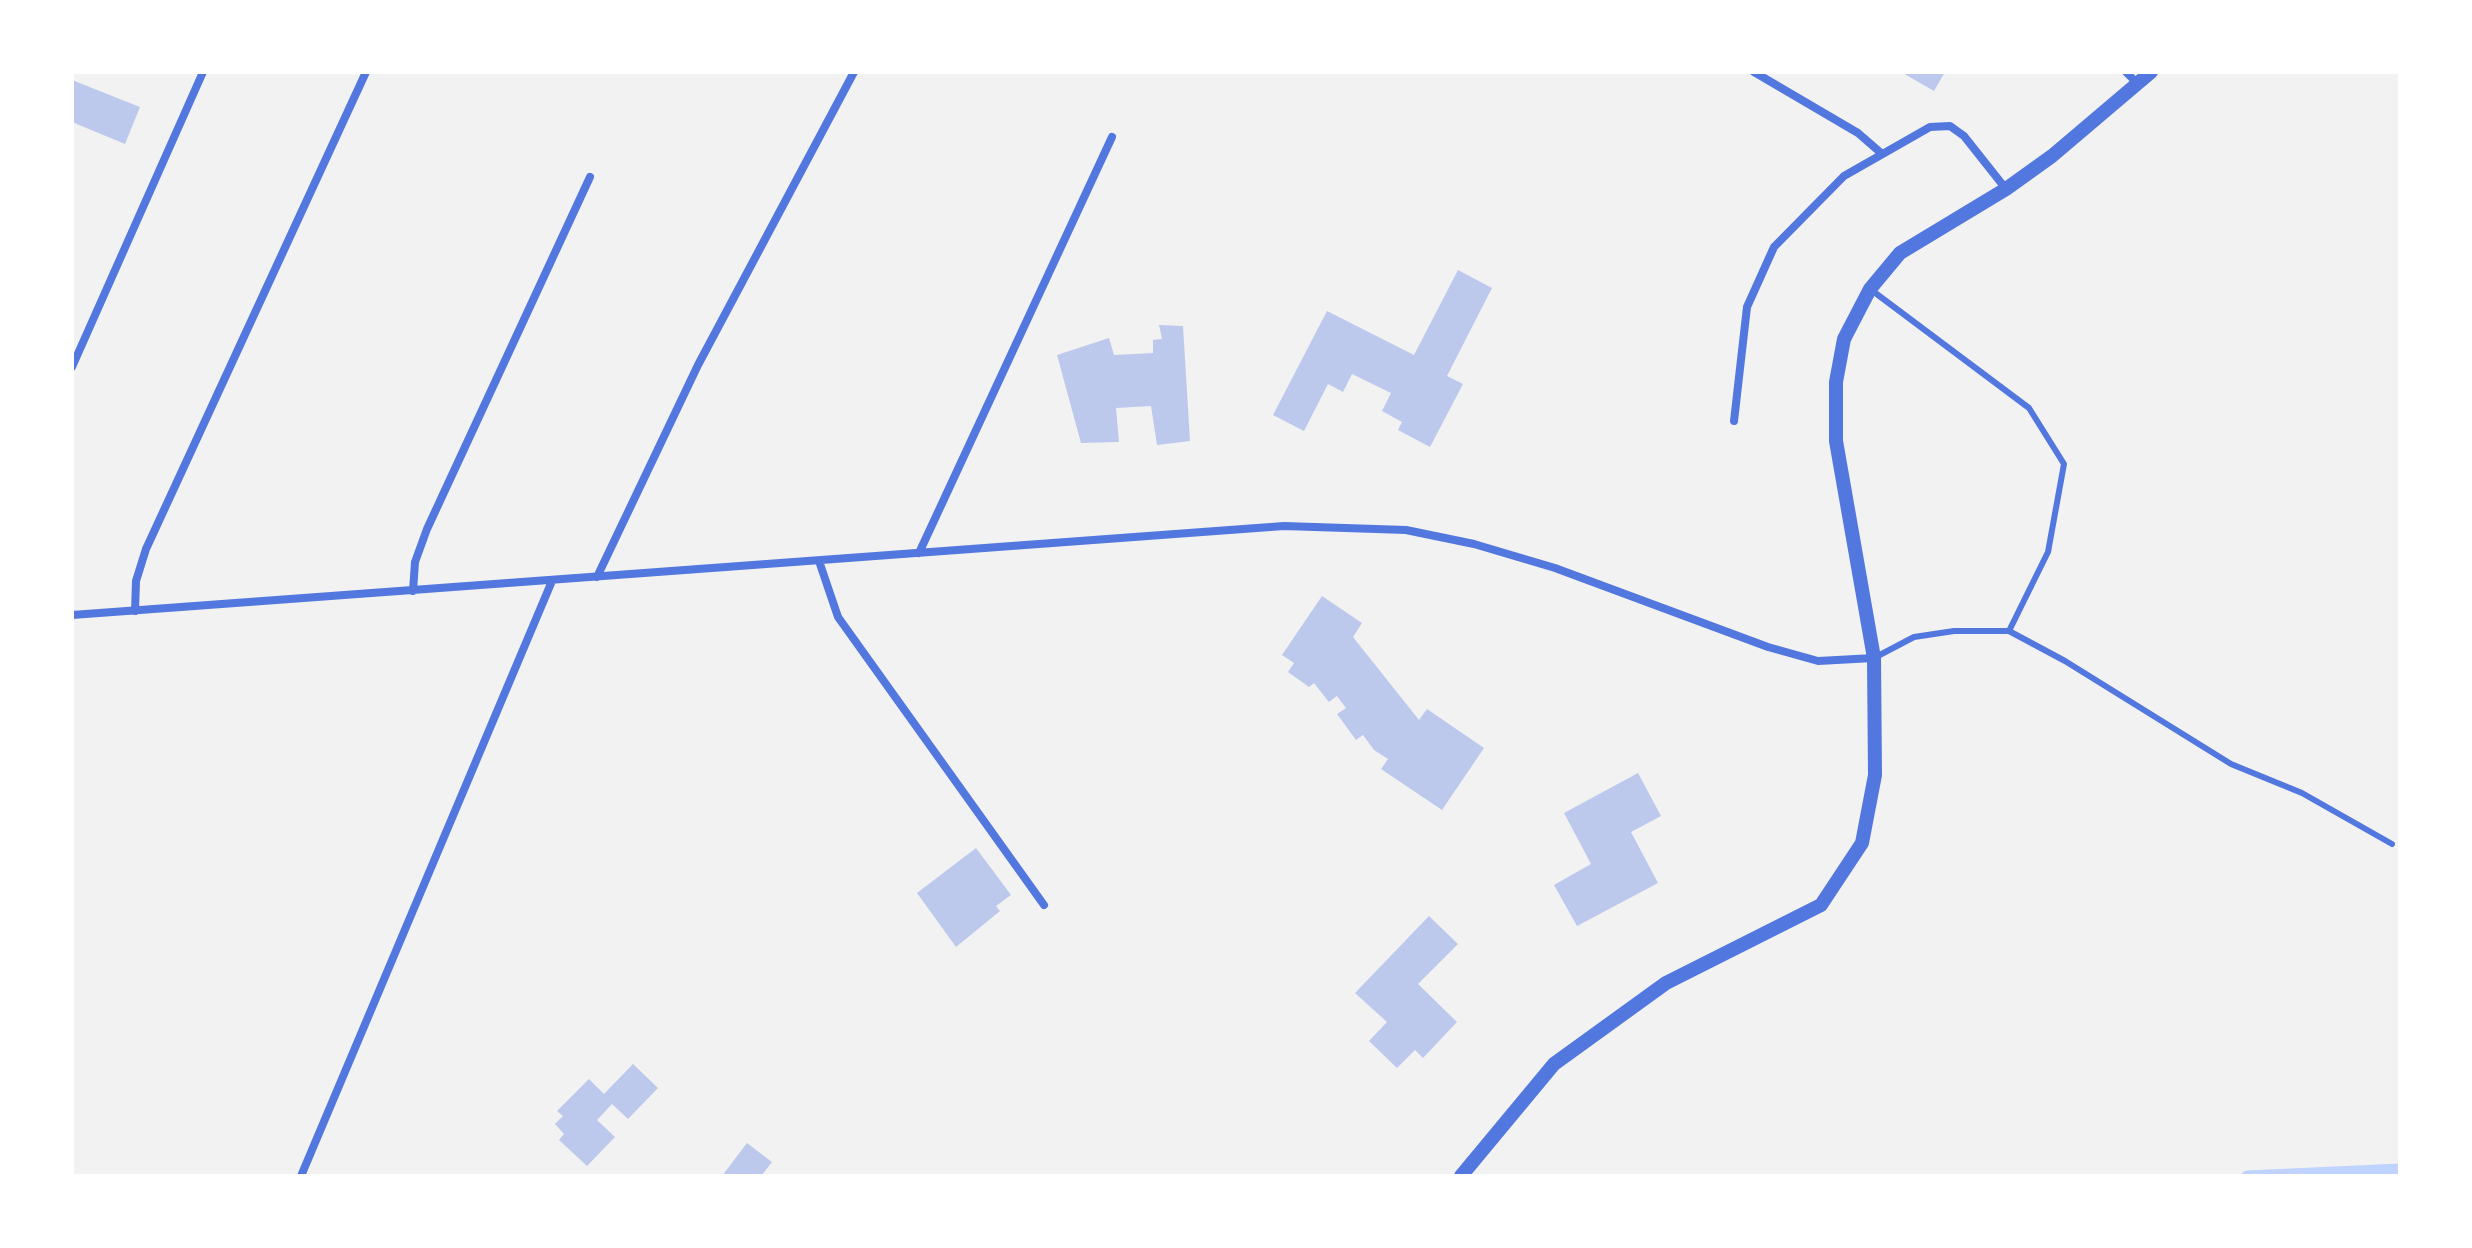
<!DOCTYPE html>
<style>
body{margin:0}
#map{position:relative;width:2472px;height:1248px;overflow:hidden;background:#f2f2f2;font-family:"Playfair Display",serif}
canvas{display:block}
.frame{position:absolute;inset:0;border:74px solid #fff;pointer-events:none}
</style>
<div id="map">
<canvas width="2472" height="1248"></canvas>
<div class="frame"></div>
</div>
<script>
const c = document.querySelector('canvas').getContext('2d');
c.lineJoin = 'round';
function stroke(path, color, width, dash) {
  c.strokeStyle = color;
  c.lineWidth = width;
  c.lineCap = dash ? 'butt' : 'round';
  c.setLineDash(dash || []);
  c.stroke(path);
}
function paint(path, color) {
  c.fillStyle = color;
  c.fill(path, 'evenodd');
}
stroke(new Path2D(`
 M2247,1176L2400,1169`), '#bfd3fe', 11);
paint(new Path2D(`
 M1901,72H1945L1934,91Z
 M72,80L140,107L125,144L72,122Z
 M1458,270L1492,288L1447,376L1463,384L1430,447L1398,430L1402,422L1382,411L1391,393L1352,374L1343,392L1328,384L1304,431L1273,415L1327,311L1414,355Z
 M1159,325L1183,326L1190,441L1157,445L1151,406L1116,408L1119,442L1081,443L1057,355L1109,338L1114,355L1153,353V340L1162,339Z
 M1322,596L1362,623L1353,637L1419,720L1427,709L1484,748L1442,810L1381,769L1388,759L1374,750L1363,735L1356,740L1337,714L1346,708L1337,696L1329,702L1314,683L1309,687L1288,672L1294,663L1282,655Z
 M1638,773L1661,816L1631,832L1658,883L1577,926L1554,885L1591,864L1564,813Z
 M976,848L1011,895L996,906L1000,911L956,947L917,893Z
 M1429,916L1458,944L1418,984L1457,1022L1423,1058L1415,1050L1397,1068L1369,1041L1387,1022L1355,993Z
 M633,1064L658,1088L628,1119L612,1104L597,1120L615,1137L587,1166L559,1140L564,1134L555,1124L563,1116L557,1111L589,1079L604,1094Z
 M747,1143L772,1162L761,1176H722Z`), '#bdc9ec');
stroke(new Path2D(`
 M1870,289L2029,408L2064,464L2048,552L2009,631
 M1874,658L1914,637L1954,631H2009L2065,661L2231,764L2302,793L2392,844`), '#5277de', 6);
stroke(new Path2D(`
 M1754,72L1858,133L1881,153
 M2126,72L2138,84
 M72,367L203,72
 M1734,421L1747,307L1774,247L1844,176L1930,127L1950,126L1964,136L2006,189
 M919,553L1112,137
 M819,561L838,617L1044,905
 M597,577L698,365L854,72
 M413,591L415,562L427,529L590,177
 M135,611L136,581L146,549L366,72
 M72,615L1284,526L1406,530L1474,544L1555,568L1768,647L1818,661L1874,658
 M301,1176L552,581`), '#5277de', 8);
stroke(new Path2D(`
 M1461,1176L1554,1064L1666,983L1821,905L1862,843L1875,775L1874,658L1836,441V382L1844,339L1870,289L1900,253L2006,189L2052,156L2151,72`), '#5277de', 14);
</script>
